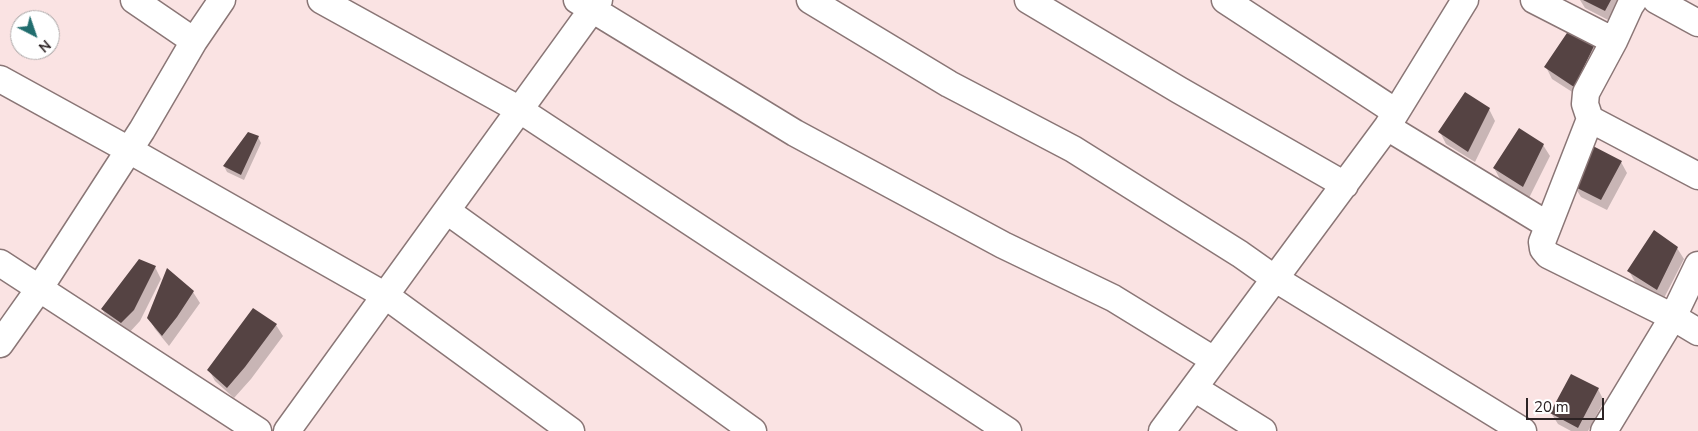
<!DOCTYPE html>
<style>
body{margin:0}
#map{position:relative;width:1698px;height:431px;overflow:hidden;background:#fae3e3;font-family:"Nunito Sans",sans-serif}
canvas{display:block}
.north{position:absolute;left:10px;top:10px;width:50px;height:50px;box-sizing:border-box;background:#fff;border:1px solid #aba7a7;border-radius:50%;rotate:139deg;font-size:14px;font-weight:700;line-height:20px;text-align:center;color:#2c2324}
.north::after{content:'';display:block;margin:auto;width:18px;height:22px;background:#216d6e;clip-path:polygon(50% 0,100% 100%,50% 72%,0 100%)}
.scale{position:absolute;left:1526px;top:398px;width:78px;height:22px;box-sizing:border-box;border:2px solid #2c2324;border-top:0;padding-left:6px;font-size:15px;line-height:18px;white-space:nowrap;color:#2c2324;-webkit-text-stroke:4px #fff;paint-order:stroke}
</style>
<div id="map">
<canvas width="1698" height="431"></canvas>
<div class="north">N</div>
<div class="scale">20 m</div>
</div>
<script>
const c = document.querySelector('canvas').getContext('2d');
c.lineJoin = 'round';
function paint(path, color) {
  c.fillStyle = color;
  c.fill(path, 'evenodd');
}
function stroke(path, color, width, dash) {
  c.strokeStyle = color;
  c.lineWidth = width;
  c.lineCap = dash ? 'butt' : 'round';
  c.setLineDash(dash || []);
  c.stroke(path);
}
paint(new Path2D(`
 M1580,0H1623L1612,22L1585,8Z
 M1594,45L1601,56L1580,97L1552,79L1546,67Z
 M1489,109L1495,121L1475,162L1446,144L1440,132Z
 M258,137L261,143L244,180L227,172L224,166Z
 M1543,145L1550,156L1529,198L1500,179L1494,168Z
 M1621,162L1627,173L1607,210L1581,197L1574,186Z
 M1677,248L1684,259L1663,300L1635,282L1629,271Z
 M155,267L161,279L140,321L128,334L109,321L102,309Z
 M193,292L200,303L169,346L155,329L149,318Z
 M276,325L283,336L251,379L234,398L215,381L209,370Z
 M1598,389L1604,401L1588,431H1571L1558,424L1551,413Z`), '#0003');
paint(new Path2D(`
 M1583,0H1611L1605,11Z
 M1571,27L1595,44L1574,87L1544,67Z
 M1465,92L1490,108L1468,152L1438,132Z
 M1519,128L1544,144L1523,187L1493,168Z
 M248,132L259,136L241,175L223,166Z
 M1593,146L1622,161L1601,200L1573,186Z
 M1654,230L1678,247L1657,290L1627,271Z
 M139,259L156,266L134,310L121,323L101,309Z
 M167,268L194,291L177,317L162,336L147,318Z
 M253,308L277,324L245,367L227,388L207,370Z
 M1571,374L1599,388L1578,428L1550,413Z`), '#554343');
const street = new Path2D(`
 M134,0L194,41
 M321,0L520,110L1008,431
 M577,0L795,133L1003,245L1113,298L1214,360
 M810,0L949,84L1073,149L1240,254L1274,278L1523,431
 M1028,0L1179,90L1345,185
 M1225,0L1396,112
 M1534,0L1614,41
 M1634,0L1630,6L1614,41L1586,93L1585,104L1590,119L1542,242L1543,249L1548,255L1673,317L1698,332
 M1656,0L1698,23
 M0,79L129,150L386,296L571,431
 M1590,119L1698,176
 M1387,127L1548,225
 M447,211L753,431
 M0,263L258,431
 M0,344L39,289L142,130L194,41L222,0
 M1194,388L1263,431
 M287,431L599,0
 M1162,431L1387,127L1465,0
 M1604,431L1673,317L1698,265`);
stroke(street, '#8a7676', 29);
stroke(street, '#fff', 26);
</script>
